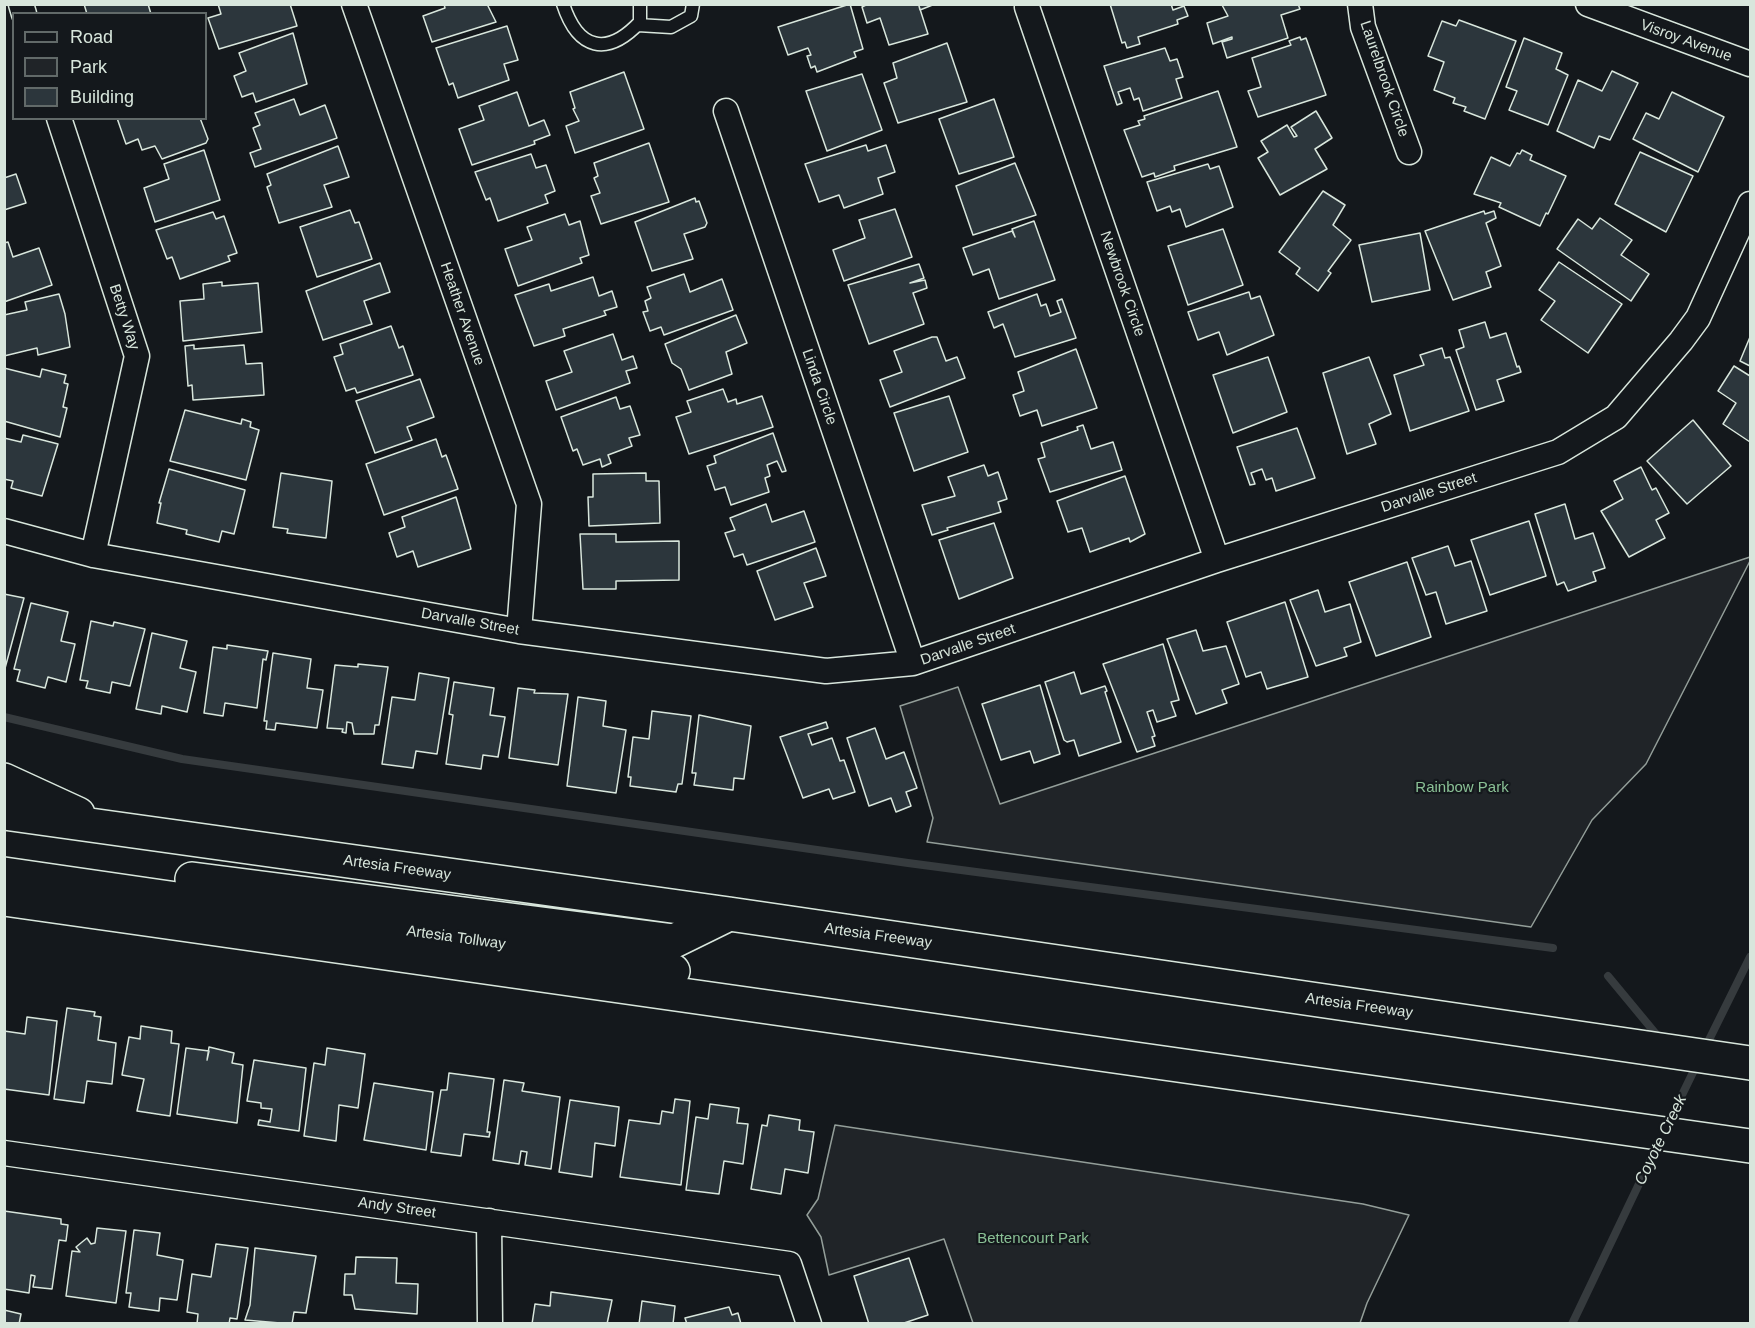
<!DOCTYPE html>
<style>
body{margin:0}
#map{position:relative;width:1755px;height:1328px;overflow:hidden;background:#14181c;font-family:Helvetica,sans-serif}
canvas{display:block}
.frame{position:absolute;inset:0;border:6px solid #d8e6dc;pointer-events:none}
.legend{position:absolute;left:12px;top:12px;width:195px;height:108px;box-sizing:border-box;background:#14181c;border:2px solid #626a69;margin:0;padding:8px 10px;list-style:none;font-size:18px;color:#d8e6dc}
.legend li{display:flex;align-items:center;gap:12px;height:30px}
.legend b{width:30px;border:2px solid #626a69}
</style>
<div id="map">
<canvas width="1755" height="1328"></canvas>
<div class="frame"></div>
<ul class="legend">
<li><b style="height:8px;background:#14181c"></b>Road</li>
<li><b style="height:16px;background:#202428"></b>Park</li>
<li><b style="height:16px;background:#2c363c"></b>Building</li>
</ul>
</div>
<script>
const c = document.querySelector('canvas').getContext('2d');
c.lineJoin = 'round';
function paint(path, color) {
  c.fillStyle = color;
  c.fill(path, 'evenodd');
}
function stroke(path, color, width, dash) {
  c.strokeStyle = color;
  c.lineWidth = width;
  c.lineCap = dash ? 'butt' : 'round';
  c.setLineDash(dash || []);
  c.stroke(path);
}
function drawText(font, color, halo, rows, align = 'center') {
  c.font = font + ' Helvetica,sans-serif';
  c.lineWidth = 4.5;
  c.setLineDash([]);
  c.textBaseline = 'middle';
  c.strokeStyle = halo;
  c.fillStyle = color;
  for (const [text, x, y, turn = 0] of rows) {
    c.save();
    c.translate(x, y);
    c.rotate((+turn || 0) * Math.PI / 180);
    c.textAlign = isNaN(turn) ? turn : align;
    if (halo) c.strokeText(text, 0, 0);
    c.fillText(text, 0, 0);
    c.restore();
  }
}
const green = new Path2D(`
 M1750,557V561L1646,764L1592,820L1531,927L927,842L933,818L900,706L958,687L1000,804Z
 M835,1125L1363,1204L1409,1215L1367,1303L1360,1323H973L944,1239L829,1275L821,1237L807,1215L818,1199Z`);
paint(green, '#202428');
stroke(green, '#939e99', 1.5);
stroke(new Path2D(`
 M4,717L182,759L908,863L1553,948
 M1608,976L1661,1040
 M1704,1050L1750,957
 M1667,1126L1698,1062
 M1572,1324L1660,1140`), '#363b3e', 8);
const building = new Path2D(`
 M84,4H148L151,14H87Z
 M218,4H290L297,26L219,49L208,18L221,14Z
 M444,4H487L496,22L432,42L423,16L445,8Z
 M850,4L863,49L854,52L856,57L817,72L815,66L811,68L807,56L811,55L808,48L788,55L778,27Z
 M868,4H935L920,10L919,6L928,34L889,45L880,18L867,23L862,7Z
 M1110,4H1171L1173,10L1184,6L1188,16L1177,20L1178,24L1138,37L1140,44L1127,48L1125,42L1122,43Z
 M1298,4L1300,9L1281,15L1288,38L1227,58L1222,42L1232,39V37L1213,44L1207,23L1228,16L1222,5Z
 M1459,20L1516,41L1485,119L1464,111L1466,107L1453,103L1455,98L1434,90L1444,62L1428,56L1442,21L1456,26Z
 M507,26L518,60L504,64L509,80L458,98L453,83L449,85L436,48Z
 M293,33L307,84L256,102L253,93L242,97L234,76L246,71L239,53Z
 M1300,37L1301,40L1306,38L1326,95L1258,117L1248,91L1261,87L1252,58L1291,45L1289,41Z
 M1524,38L1562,53L1556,69L1568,75L1548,125L1509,110L1517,91L1506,87Z
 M947,43L967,102L898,123L884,83L897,78L893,63Z
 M1165,48L1170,61L1177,59L1183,77L1176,79L1182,98L1143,111L1139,98L1134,100L1130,88L1118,92L1122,103L1117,105L1104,66Z
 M1612,71L1638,83L1610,140L1599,136L1594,148L1557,131L1578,80L1602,91Z
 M624,72L644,129L575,153L566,126L579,121L573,109L575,108L570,92Z
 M862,74L882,130L827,151L806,91Z
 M1218,91L1237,147L1174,166L1175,170L1155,177L1154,173L1142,177L1124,130L1140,125L1138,121L1145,119L1144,116Z
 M517,92L529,126L544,120L550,135L534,141L535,144L472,165L459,129L484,120L479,106Z
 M1672,92L1724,117L1698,172L1633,139L1646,113L1659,119Z
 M294,99L300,115L325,105L337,138L255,167L250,153L261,149L253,128L260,125L255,113Z
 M994,99L1014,157L959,174L939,119Z
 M1316,111L1332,138L1315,149L1327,169L1280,195L1258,158L1268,152L1261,141L1287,125L1294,137L1297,136L1291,127Z
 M117,118H200L208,139L206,143L162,159L155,146L142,150L138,139L126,144Z
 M649,143L669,202L601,224L591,196L600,193L594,178L598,176L594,163Z
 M866,145L868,151L886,145L895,172L878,178L883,194L844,208L839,195L819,202L805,164Z
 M338,146L349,177L324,185L332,207L279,223L267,187L271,185L267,174Z
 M204,150L220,200L155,222L144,188L169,179L164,164Z
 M1522,150L1532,155L1530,160L1566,176L1548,214L1546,213L1540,226L1499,207L1501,203L1474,194L1491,157L1510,166L1517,153L1520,154Z
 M1640,152L1693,176L1666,232L1615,204Z
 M531,154L536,168L546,165L555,191L545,195L548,203L498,221L490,198L486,200L475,172Z
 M1015,163L1036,215L973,235L956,186Z
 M1208,164L1210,169L1219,166L1233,207L1186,227L1180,209L1172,212L1170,206L1157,211L1147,182Z
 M16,174L26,203L4,210V178Z
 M1323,191L1345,205L1333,225L1351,240L1328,271L1331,273L1318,291L1296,274L1300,268L1279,252Z
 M695,198L696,202L699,201L707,223L705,227L684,234L693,259L652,271L635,222Z
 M895,209L912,257L844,281L833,250L865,238L859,220Z
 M350,210L355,223L359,222L372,259L317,277L300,227Z
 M1484,211L1485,214L1494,211L1496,218L1486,223L1501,266L1486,272L1491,287L1453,300L1425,231Z
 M213,212L216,219L224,216L237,253L228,256L230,261L180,279L172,257L167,259L156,230Z
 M565,214L569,225L580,221L589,255L580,258L582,263L518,286L505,249L532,240L527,227Z
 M1600,218L1632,240L1621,255L1649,274L1631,301L1557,249L1578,219L1592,229Z
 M1034,221L1055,280L999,299L989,269L973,275L963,248L1012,231L1015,237L1012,229Z
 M1223,229L1243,285L1188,305L1168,246Z
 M1420,233L1430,290L1372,302L1359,245Z
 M8,242L13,257L39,248L52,285L4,302V243Z
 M1559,262L1622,304L1588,353L1541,320L1555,301L1539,290Z
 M380,263L390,292L364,301L372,324L323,340L306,291Z
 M919,264L924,278L910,283L925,280L927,288L913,293L924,324L869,344L848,285Z
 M684,274L690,292L722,279L733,310L664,335L661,327L650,331L643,312L648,311L645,301L651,298L647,287Z
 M593,277L599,296L612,291L617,307L604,311L606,315L563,329L565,336L534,346L515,295L549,284L551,291Z
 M222,282V286L258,283L262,332L183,341L180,301L204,299L203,284Z
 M1249,292L1251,299L1260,296L1274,335L1227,355L1219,332L1198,340L1188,312Z
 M59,294L65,314L70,347L38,355L37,348L4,356V315L27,310L25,302Z
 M1037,294L1041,306L1046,304L1050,316L1061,312L1057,301L1062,299L1076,338L1015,357L1003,324L994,328L988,312Z
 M736,315L747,343L726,352L732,374L689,390L681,369L672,363L665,344Z
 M1485,322L1490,338L1506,333L1517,367L1519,366L1521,372L1497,380L1504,401L1476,410L1456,350L1464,347L1459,330Z
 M391,326L399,348L403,346L413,375L357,393L355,388L346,391L334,357L343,354L340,344Z
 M613,334L622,360L633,356L637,368L626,371L630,383L556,410L546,381L572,372L564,351Z
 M932,337H937L946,361L957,357L965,378L890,407L880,380L902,372L894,351Z
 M1750,337V366L1740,361Z
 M194,345V349L244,345L246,364L262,363L264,395L193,400L192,385L188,386L185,346Z
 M1442,348L1445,358L1450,357L1469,411L1410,431L1394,375L1424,365L1420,355Z
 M1076,349L1097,408L1042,426L1037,410L1020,416L1013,395L1024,391L1018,372Z
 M1268,357L1287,412L1233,433L1213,375Z
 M1369,357L1391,414L1369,424L1376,444L1347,454L1323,373Z
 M1734,366L1750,376V442L1723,424L1736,403L1718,391Z
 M4,368L40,377L42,369L66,375L64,383L68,384L63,407L67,408L60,437L4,421Z
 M420,379L434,417L407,427L412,440L375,453L356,401Z
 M723,389L728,402L736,399L737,404L762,396L773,427L689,454L676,417L691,412L687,401Z
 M949,396L968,452L914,471L894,413Z
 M616,397L620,409L630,406L640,435L629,438L632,446L608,455L611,463L602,467L600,459L583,465L577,449L573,451L561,417Z
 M185,410L241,424L242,419L251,422L250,427L259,430L246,480L170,461Z
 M1693,420L1731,466L1687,504L1647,461Z
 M1083,425L1091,449L1113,442L1122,470L1050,492L1038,459L1045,457L1041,443L1078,430L1077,427Z
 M1297,428L1315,478L1276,491L1272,478L1266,480L1262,469L1251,473L1255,484L1250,485L1237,447Z
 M773,433L786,471L782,472L777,461L767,465L770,476L765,478L769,492L731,505L725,487L715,490L707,466L716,463L714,456Z
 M23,435L58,444L42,496L11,488L13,481L4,479V438L21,442Z
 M436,439L442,457L446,455L458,489L384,515L366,464Z
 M984,465L988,476L998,472L1007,499L998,502L1001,512L947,528L948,530L932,535L922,505L955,496L948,477Z
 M1641,467L1652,490L1656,488L1669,513L1656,520L1665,538L1629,557L1601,511L1623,499L1614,481Z
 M169,469L245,490L234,534L222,531L219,542L186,534L187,530L157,523L161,503H159Z
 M281,473L332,481L326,538L287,533L288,529L273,527Z
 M646,473V481H659L660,523L589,526L588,497H593V474Z
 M1125,476L1145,534L1130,542L1129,538L1090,552L1082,528L1068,532L1057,501Z
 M456,497L471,549L418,567L413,551L397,557L389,533L405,527L402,517Z
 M766,504L772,522L804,511L815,542L747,565L743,554L734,557L725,533L735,530L730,518Z
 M1565,504L1575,539L1593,533L1605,568L1593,572L1596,581L1568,591L1564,582L1557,585L1535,514Z
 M1529,521L1546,576L1490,595L1471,540Z
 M994,523L1013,578L959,599L939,540Z
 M580,534H616V542L679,541V580L616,581V589H583Z
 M1448,546L1455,566L1471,561L1487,611L1446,624L1436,592L1426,595L1412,558Z
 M816,548L826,576L804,583L813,607L775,620L757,571Z
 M1407,562L1431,637L1376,656L1349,582Z
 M1318,590L1325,612L1350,604L1361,642L1344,648L1347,656L1316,666L1290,600Z
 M4,594L24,598L4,672Z
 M1285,602L1308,677L1267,689L1261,672L1246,677L1227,622Z
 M31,603L68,612L61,641L75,644L66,682L48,677L45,688L17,681L20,670L14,669Z
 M91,621L113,626L114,622L145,629L130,686L112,682L110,693L86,688L88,681L80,680Z
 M1196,630L1203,651L1226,646L1239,684L1222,690L1227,703L1196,714L1167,639Z
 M152,633L187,641L180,668L196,672L187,712L162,706L161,714L136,709Z
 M1163,644L1179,700L1171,702L1176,716L1157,722L1153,710L1147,712L1155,736L1152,737L1155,746L1137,752L1103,664Z
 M227,645L268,651L266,660L263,659L257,708L225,703L223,716L204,713L213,647L227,649Z
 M273,653L311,659L307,688L323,690L317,728L276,723L275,730L266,729L267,721H264Z
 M358,664L388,667L379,725H375L374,734H354L352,723L347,722L346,733L342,732L343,729L327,728L335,665L358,667Z
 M1074,672L1081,694L1105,686L1107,691L1105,692L1121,742L1079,756L1074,740L1067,742L1064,740L1045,682Z
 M419,673L449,678L437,754L416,751L413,768L382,764L392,697L415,700Z
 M454,682L494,688L490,715L505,717L498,757L483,755L481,769L446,764L453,715L449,714Z
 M1040,685L1060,754L1034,763L1030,751L1001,760L982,704Z
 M518,688L535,690L534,693L568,694L558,765L509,758Z
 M578,697L606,701L603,726L626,730L616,793L567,786Z
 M652,711L691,716L682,784H678L676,792L630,786L631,777H628L633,737L649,739Z
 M699,715L751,726L744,779L734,778L733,790L694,785L696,773H692Z
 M826,722L828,728L808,734L812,745L832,738L840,761L844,760L855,792L833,799L829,789L803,798L780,737Z
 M875,728L886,759L904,752L917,788L906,792L911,806L896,812L891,798L869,806L847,738Z
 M67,1008L95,1012L94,1016L101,1017L98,1040L116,1043L112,1084L87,1081L84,1103L54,1099Z
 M27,1017L57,1021L49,1095L4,1089V1031L25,1034Z
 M141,1026L172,1031L171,1043L179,1044L170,1116L137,1111L144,1079L122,1075L129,1037L140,1039Z
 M209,1047L234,1053L232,1063L243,1065L237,1123L177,1114L186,1048L209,1051L207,1060Z
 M327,1048L365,1054L358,1108L339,1105L336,1141L304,1136L314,1063L325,1065Z
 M254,1060L306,1068L299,1131L258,1125L259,1120L270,1122L272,1109L261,1108V1103L247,1101Z
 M449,1073L494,1079L487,1132H490L489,1137L464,1134L461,1156L431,1152L441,1090H447Z
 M504,1080L524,1083L522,1091L560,1097L551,1169L525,1165L527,1152L521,1151L519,1164L493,1160Z
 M374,1083L433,1092L426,1150L364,1140Z
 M675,1099L690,1101L681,1185L620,1177L629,1120L660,1124L662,1111L673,1113Z
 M570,1100L619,1107L615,1146L595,1143L592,1177L559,1172Z
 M710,1104L739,1108L737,1123L748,1124L743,1164L724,1161L719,1194L686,1190L696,1117L708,1119Z
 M769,1115L800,1120L799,1130L814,1132L808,1173L785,1169L781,1194L751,1189L762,1125L767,1126Z
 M4,1211L61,1219V1224L68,1225L66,1241L59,1240L52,1289L33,1287L35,1276L31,1275L29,1293L4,1289Z
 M97,1228L126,1231L116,1303L66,1296L72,1251L80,1252L76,1247L87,1238L91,1244L95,1243Z
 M134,1230L160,1233L157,1255L183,1260L177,1300L160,1298L159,1311L129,1307L131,1293H126Z
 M216,1244L248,1248L237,1319L230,1318L229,1324H197L198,1314L187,1312L192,1274L211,1277Z
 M255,1248L316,1256L306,1313L294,1312L292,1324L245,1320L250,1305Z
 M356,1257L397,1258L396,1283L418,1284L417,1314L355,1309L352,1295H344L345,1274H355Z
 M909,1258L928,1315L901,1324H869L854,1276Z
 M551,1292L612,1300L607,1324H532L535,1304L550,1306Z
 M642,1301L675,1306L673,1324H639Z
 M729,1307L732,1315L738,1313L741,1324H687L685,1318Z
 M4,1310L21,1314L19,1324H4Z`);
paint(building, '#2c363c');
stroke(building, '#d8e6dc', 1.5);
const lane = new Path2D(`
 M563,4C578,50 607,57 640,22V4
 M638,25L671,27L691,16L693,4`);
const street = new Path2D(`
 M21,4L24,14
 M354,4L529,504L519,631
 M1360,4L1363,27L1409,152
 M1588,4L1750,64
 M1027,7L1217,560
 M726,111L913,663
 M59,118L137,356L93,555
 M4,531L93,555L519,631L826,671L913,663L1217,560L1558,452L1616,417L1681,341L1698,318L1750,204
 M4,1153L789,1264L809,1324
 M489,1221L490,1324`);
const highway = new Path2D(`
 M4,780L78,814
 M4,813L729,914L1750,1063
 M4,874L673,971
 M192,879L674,941L729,914
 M4,899L1750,1146`);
stroke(lane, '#d8e6dc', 15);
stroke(street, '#d8e6dc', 27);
stroke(highway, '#d8e6dc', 36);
stroke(lane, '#14181c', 12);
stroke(street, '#14181c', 24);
stroke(highway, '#14181c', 33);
drawText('15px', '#d8e6dc', '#14181c', [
 ["Visroy Avenue",1686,41,20],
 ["Laurelbrook Circle",1384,79,71],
 ["Newbrook Circle",1122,284,71],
 ["Heather Avenue",462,314,71],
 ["Betty Way",124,317,72],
 ["Linda Circle",819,387,71],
 ["Darvalle Street",1429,493,-18],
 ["Darvalle Street",470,622,10],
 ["Darvalle Street",968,645,-19],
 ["Artesia Freeway",397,868,8],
 ["Artesia Freeway",878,936,8],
 ["Artesia Tollway",456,938,8],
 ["Artesia Freeway",1359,1006,8],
 ["Andy Street",397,1208,8]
]);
drawText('15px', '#8ac095', '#14181c', [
 ["Rainbow Park",1462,788],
 ["Bettencourt Park",1033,1239]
]);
drawText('italic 16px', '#d8e6dc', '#14181c', [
 ["Coyote Creek",1661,1140,-64]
]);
</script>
